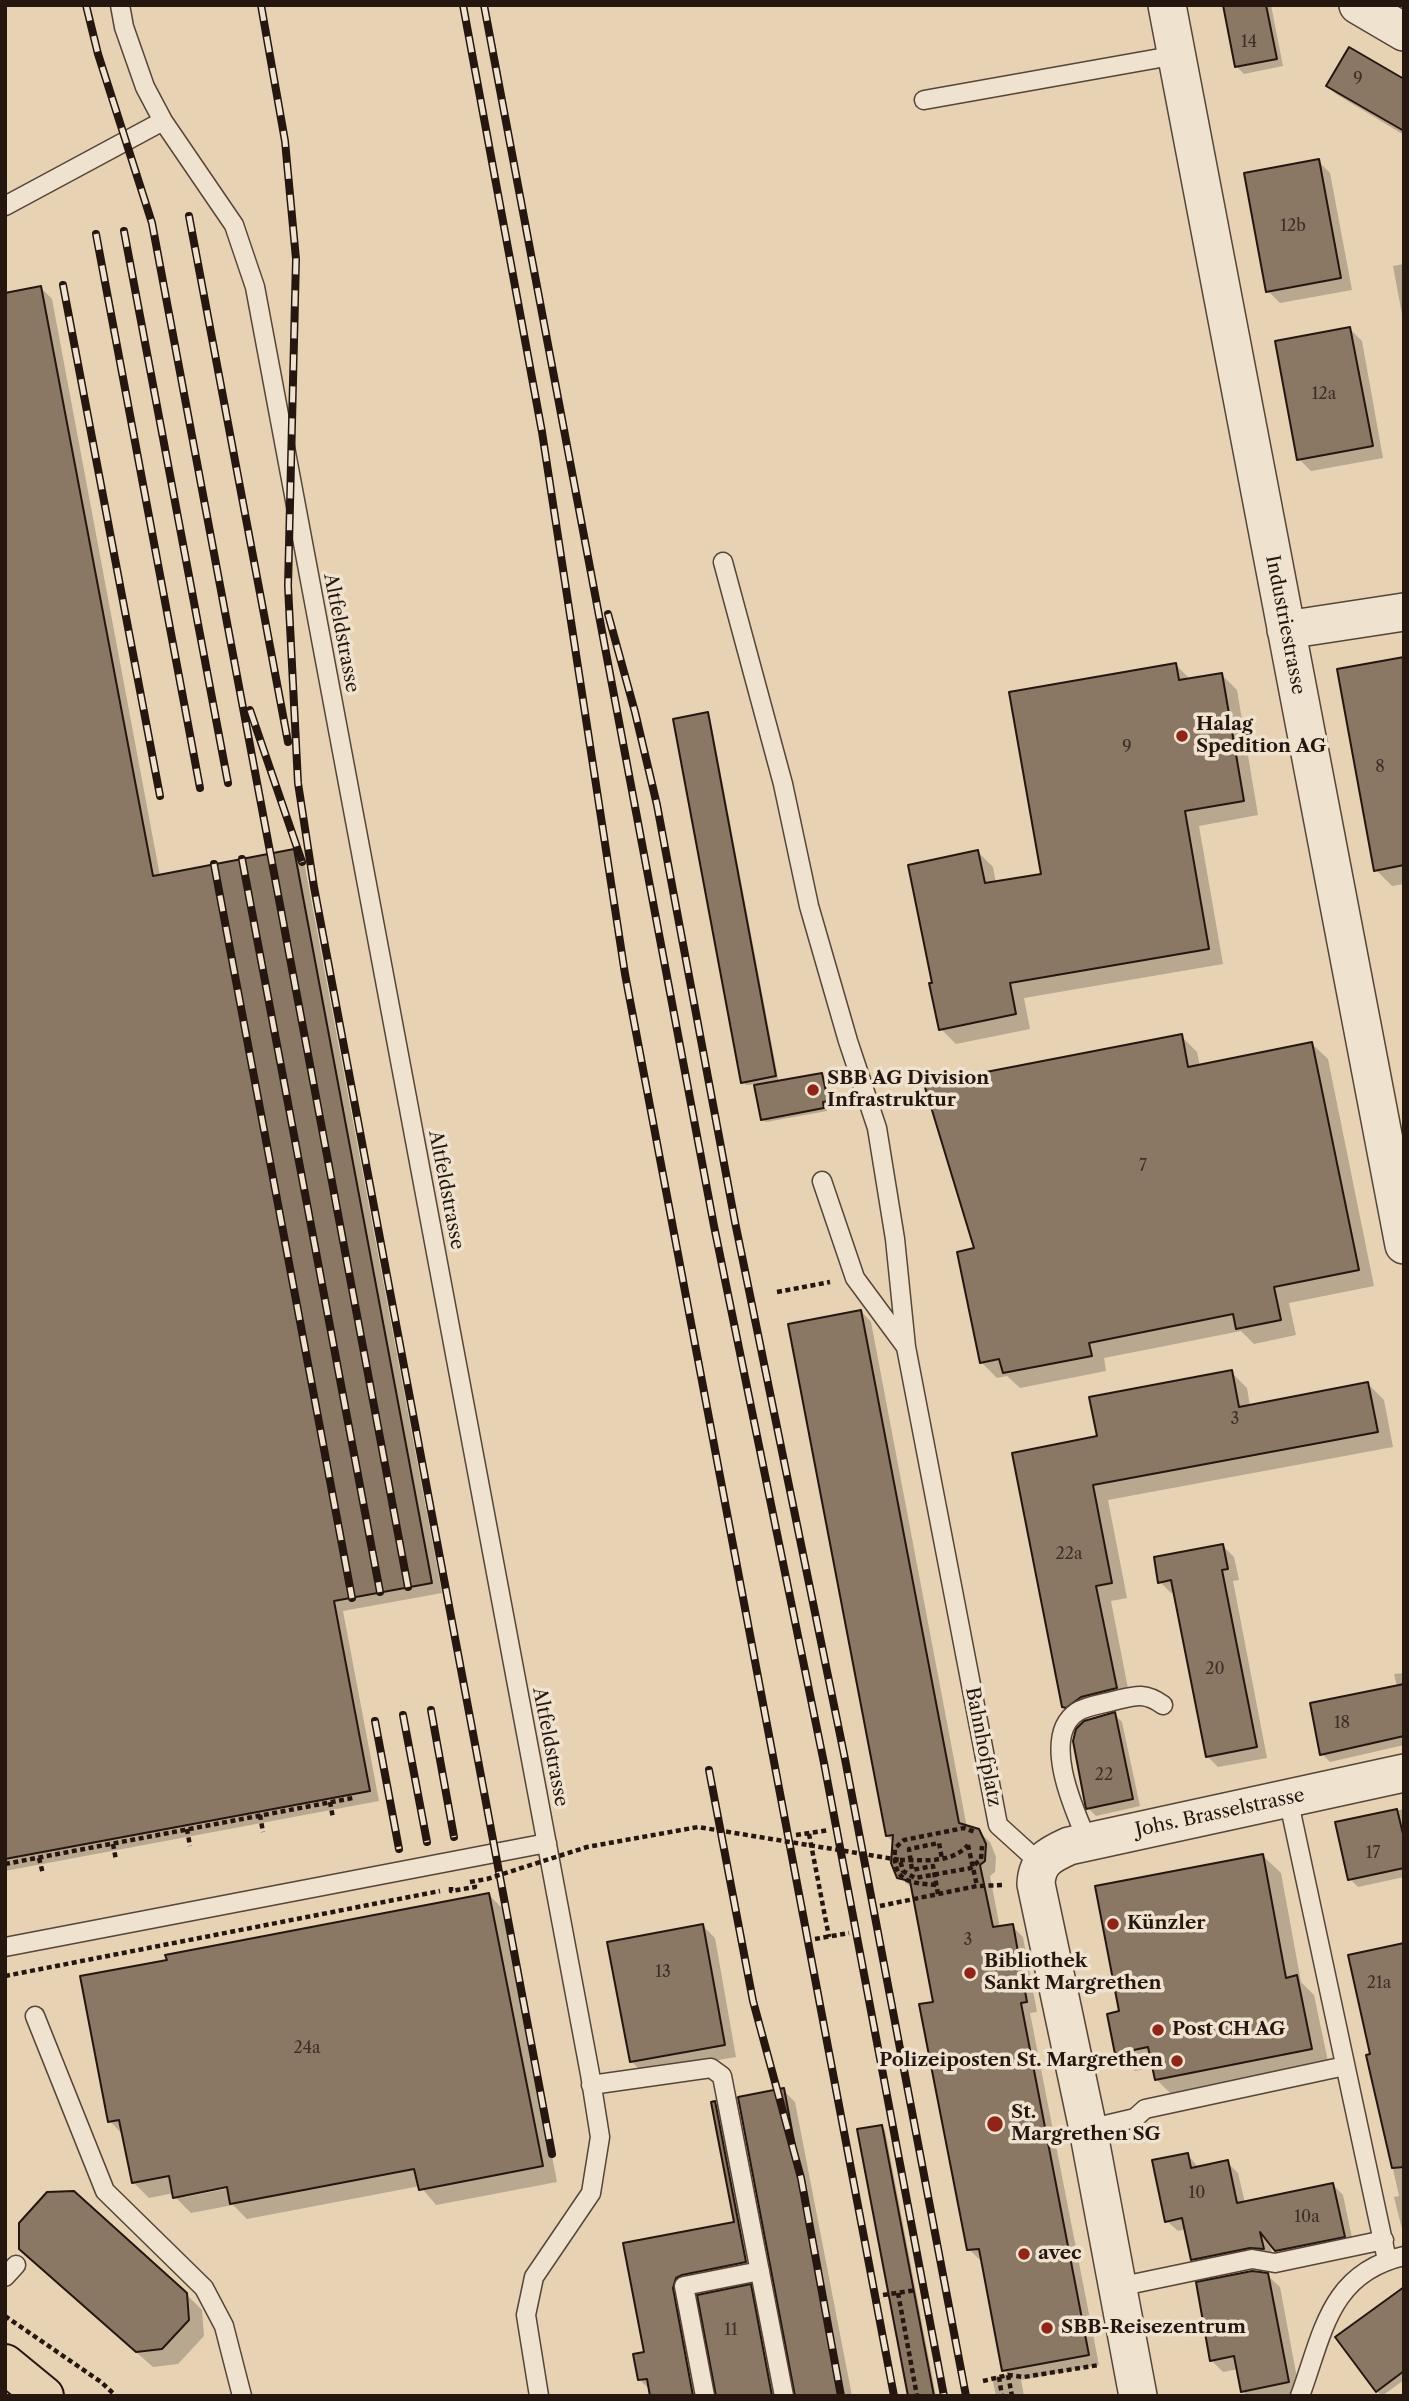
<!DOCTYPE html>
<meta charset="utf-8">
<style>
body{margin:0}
#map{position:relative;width:1409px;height:2401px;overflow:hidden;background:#e7d2b4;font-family:"Libre Caslon Text",serif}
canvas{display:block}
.frame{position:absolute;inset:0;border:7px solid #261610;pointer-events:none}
</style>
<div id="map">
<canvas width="1409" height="2401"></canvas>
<div class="frame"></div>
</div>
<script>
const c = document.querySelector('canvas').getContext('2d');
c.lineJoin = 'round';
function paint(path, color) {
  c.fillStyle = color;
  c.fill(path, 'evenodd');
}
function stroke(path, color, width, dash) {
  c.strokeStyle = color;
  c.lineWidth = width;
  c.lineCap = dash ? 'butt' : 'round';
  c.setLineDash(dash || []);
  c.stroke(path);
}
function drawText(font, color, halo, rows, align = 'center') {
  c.font = font + ' "Libre Caslon Text",serif';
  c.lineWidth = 7;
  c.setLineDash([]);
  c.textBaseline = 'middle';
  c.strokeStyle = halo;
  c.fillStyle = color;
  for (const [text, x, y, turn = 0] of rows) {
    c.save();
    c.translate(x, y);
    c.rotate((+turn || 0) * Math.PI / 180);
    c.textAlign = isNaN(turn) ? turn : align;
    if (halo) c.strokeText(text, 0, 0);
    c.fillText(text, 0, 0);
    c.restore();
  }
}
paint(new Path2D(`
 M1225,5H1271L1283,66L1244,74L1237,67Z
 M1404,82V135L1336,94L1328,86Z
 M1318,161L1330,173L1352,290L1280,303L1268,291Z
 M1404,264V325L1393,266Z
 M41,288L52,299L160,876L293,851L304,862L442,1593L343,1611L379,1801L5,1871V295Z
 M1350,329L1362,341L1383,458L1311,471L1299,459Z
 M1404,659V884L1392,886L1376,870Z
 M1176,665L1191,680L1222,675L1237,690L1258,815L1199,826L1223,964L1024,998L1030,1029L956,1044L941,1029L978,852L993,867L996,883L1043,875Z
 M707,714L710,717L779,1083L821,1075L825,1078L830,1104L826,1106L827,1111L766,1122L762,1119L756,1084L746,1085L743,1082Z
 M1181,1036L1197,1052L1200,1066L1312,1044L1328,1059L1374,1286L1289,1303L1296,1335L1254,1344L1241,1331L1104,1358L1106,1371L1020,1388L1007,1376L997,1378L981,1362L976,1250Z
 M861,1311L871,1322L967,1828L978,1831L990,1842L996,1857L995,1872L990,1876L1000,1928L1012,1926L1023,1937L1037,2012L1030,2013L1099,2365L1021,2380L1024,2396H996L992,2377L1008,2374L1004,2370L983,2260H980L969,2249L935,2003L913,1889L899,1877L894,1843L887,1836Z
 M1231,1372L1247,1388L1250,1406L1368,1384L1384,1400L1393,1447L1108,1500L1127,1598L1111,1601L1131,1704L1097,1713L1080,1722L1064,1706L1099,1437Z
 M1223,1546L1234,1557L1239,1580L1233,1581L1267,1758L1218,1767L1207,1756L1175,1592L1171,1593L1160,1582Z
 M1404,1673V1745L1330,1762L1322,1754L1397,1687L1394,1674Z
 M1114,1714L1122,1722L1140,1806L1096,1816L1088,1808Z
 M1404,1809V1877L1358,1887L1350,1879L1337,1824Z
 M1263,1856L1281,1873L1301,1982L1314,1995L1329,2066L1174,2097L1156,2079L1154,2067L1135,2071L1117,2053L1121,2013Z
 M489,1895L505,1911L557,2182L436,2205L420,2186L247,2219L233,2205L191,2213L175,2197L174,2193L149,2198L133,2182L124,2136L110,2121ZM235,2184L236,2187L185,2197V2194Z
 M703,1926L715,1938L736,2057L643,2073L631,2061Z
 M1404,1947V2237L1394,2197L1399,2196L1368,2056L1372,2055Z
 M783,2090L795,2102L852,2396H796Z
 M715,2103L727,2115L757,2274L685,2294L702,2396H652L651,2391L640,2380L646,2353L625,2245L736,2224Z
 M882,2127L885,2130L936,2396H910Z
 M1187,2154L1199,2168L1227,2162L1238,2173L1245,2203L1333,2185L1343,2195L1354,2247L1287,2261L1270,2242L1273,2259L1203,2270L1193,2259L1186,2229L1178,2231L1167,2221Z
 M37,2265L186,2294L202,2310L204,2336L178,2364L153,2367Z
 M1267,2275L1280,2287L1300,2394L1247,2396L1243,2391L1239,2369L1223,2372L1211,2360Z
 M750,2286L762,2298L781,2396H718Z
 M1404,2348V2380L1382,2396L1377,2391Z`), '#0003');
const building = new Path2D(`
 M1223,5H1266L1277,59L1235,67Z
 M1349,47L1404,79V131L1326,86Z
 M1319,159L1341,278L1266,292L1244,173Z
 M41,286L153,876L294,849L432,1583L334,1601L370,1791L5,1859V293Z
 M1350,327L1373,446L1297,460L1275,341Z
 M1404,657V865L1374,871L1337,669Z
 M1176,663L1179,680L1222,673L1244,801L1185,811L1209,949L1010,983L1016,1014L939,1030L929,983H932L908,865L978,850L985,883L1041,874L1009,692Z
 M708,712L776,1076L741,1083L673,719Z
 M1182,1034L1188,1067L1312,1042L1359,1270L1274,1287L1281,1320L1236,1329L1233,1314L1089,1343L1092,1356L1003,1373L999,1359L980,1363L957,1252L974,1248L924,1084Z
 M822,1073L828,1101L823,1102L824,1108L761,1120L754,1085Z
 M861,1310L959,1823L979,1829L986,1844L985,1861L980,1865L993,1927L1013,1924L1027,2002L1021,2003L1089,2355L1002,2371L979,2249L967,2250L919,2004L933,2002L910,1881L897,1878L891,1863L893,1835L886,1836L788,1324Z
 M1232,1370L1239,1407L1368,1382L1378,1432L1093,1485L1112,1583L1096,1586L1117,1688L1081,1697L1066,1708L1062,1707L1012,1453L1097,1436L1089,1397Z
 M1223,1544L1228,1569L1222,1570L1257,1747L1206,1757L1171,1580L1158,1583L1154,1557Z
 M1404,1684V1736L1320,1755L1310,1703Z
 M1115,1712L1133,1799L1086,1809L1073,1741L1076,1729L1084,1721Z
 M1397,1809L1404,1838V1868L1348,1880L1335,1822Z
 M1263,1854L1286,1978L1297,1975L1312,2049L1155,2080L1148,2047L1115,2054L1107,2014L1119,2011L1095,1886Z
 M489,1893L543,2166L419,2190L414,2169L230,2204L227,2187L173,2198L169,2176L132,2183L119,2120L108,2122L80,1976L167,1960L165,1955Z
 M703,1924L725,2045L630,2062L607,1942Z
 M1404,1943V2167L1392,2168L1366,2055L1370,2054L1348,1955Z
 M784,2088L801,2178L843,2396H795L738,2097Z
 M715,2101L746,2262L682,2275L676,2278L673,2288L693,2396H650L647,2379L638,2380L633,2354L644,2352L623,2243L734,2222L711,2102Z
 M882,2125L934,2396H908L857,2129Z
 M1188,2153L1191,2168L1228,2160L1237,2203L1333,2183L1345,2237L1275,2251L1260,2232L1264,2249L1250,2248L1191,2260L1182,2218L1165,2222L1152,2160Z
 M74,2191L187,2293L189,2320L162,2349L136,2352L19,2249V2223L47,2192Z
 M1252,2271L1268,2273L1289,2382L1241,2392L1234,2356L1210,2361L1196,2282Z
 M751,2284L772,2396H716L697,2295Z
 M1404,2287V2371L1376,2392L1335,2337Z`);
paint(building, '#8a7865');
stroke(building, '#261610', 2);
const service = new Path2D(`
 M120,5L124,27L145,87L163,121L234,225L255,287L590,2074L600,2137L591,2193L534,2277L526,2315L539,2396
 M924,100L1177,55
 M5,206L163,121
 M723,562L783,784L809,906L848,1041L877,1128L895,1239L906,1347
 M822,1181L855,1278L906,1347L998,1825L1041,1864
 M1288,1798L1387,2260
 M1088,1842C1075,1812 1040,1737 1077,1712C1086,1706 1102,1704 1113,1701C1134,1696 1144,1691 1163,1705
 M5,1947L547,1843
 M35,2016L105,2191L204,2288L224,2326L242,2396
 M591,2085L711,2068L722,2076L784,2396
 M1088,2129L1135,2118L1145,2109L1345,2066
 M5,2277L16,2265
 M1118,2287L1252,2259L1275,2263L1384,2240
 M705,2396L684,2286L760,2271
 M1300,2396C1323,2334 1329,2273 1404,2256`);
const minor = new Path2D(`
 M1167,5L1404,1245
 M1358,5L1404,32
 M1286,630L1404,612
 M1138,2396L1088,2129L1036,1884C1037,1861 1049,1855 1069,1846L1404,1773`);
const primary = new Path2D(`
 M5,2364L44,2396`);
stroke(service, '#564539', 21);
stroke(minor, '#564539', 40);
stroke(primary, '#261610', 42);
stroke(new Path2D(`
 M777,1292L830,1282
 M330,1802L333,1818
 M260,1815L263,1832
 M187,1829L190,1846
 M809,1834L829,1937
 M796,1835L829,1830
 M113,1844L116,1860
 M968,1845L977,1886
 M39,1858L43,1874
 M900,1860C924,1860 951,1864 968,1845
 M5,1864L353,1798
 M936,1885C908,1883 892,1881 895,1848L904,1840L964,1828L975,1832
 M451,1887V1891L475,1887L474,1882
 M938,1894L933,1866L912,1870L909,1849L939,1843L942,1859
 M880,1906L977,1886L1004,1885
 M815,1939L849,1933
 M5,1976L440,1891
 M898,2293L917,2396
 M883,2295L916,2290
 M5,2316L101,2382L116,2396
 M1008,2375L1012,2396
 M999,2377L1002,2396
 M983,2381L1008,2375L1024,2377L1099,2365`), '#261610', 4.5, [5, 3.5]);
stroke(service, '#efe2ce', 18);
stroke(minor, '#efe2ce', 37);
stroke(primary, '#e7d2b4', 38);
const rail = new Path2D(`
 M86,5L98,54L152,223L408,1587
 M261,5L285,141L296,259L288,586L298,783L314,887L552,2154
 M463,5L542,432L625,974L894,2396
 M484,5L714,1226L824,1763L944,2396
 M189,216L288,742
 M124,231L228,783
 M96,234L200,788
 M63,285L160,796
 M608,614L635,712L657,805L735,1222L845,1759L966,2396
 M250,710L302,862
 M242,859L380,1592
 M214,864L352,1598
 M431,1710L454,1837
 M403,1715L427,1842
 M375,1721L399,1849
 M709,1770L753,2001L801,2178L841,2396`);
stroke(rail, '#261610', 8);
stroke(rail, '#efe2ce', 5, [16]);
stroke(new Path2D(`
 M470,1882L487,1879L587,1847L698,1827L900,1860L903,1871L915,1878L971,1868L981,1859L982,1846`), '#261610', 4.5, [5, 3.5]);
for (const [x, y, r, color] of [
 [1182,736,7,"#8f2418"],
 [813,1090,7,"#8f2418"],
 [1113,1924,7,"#8f2418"],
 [970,1973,7,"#8f2418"],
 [1158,2030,7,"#8f2418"],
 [1177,2061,7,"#8f2418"],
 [995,2124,9,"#8f2418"],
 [1024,2254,7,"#8f2418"],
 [1047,2328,7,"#8f2418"]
]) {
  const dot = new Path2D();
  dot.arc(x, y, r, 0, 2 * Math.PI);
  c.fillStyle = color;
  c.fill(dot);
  stroke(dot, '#efe2ce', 2.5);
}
drawText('16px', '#3f2e25', null, [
 ["14",1249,42],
 ["9",1358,79],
 ["12b",1293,226],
 ["12a",1324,394],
 ["9",1127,747],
 ["8",1380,767],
 ["7",1143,1166],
 ["3",1235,1419],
 ["22a",1069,1554],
 ["20",1215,1669],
 ["18",1342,1723],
 ["22",1104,1775],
 ["17",1373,1853],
 ["3",968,1940],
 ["13",663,1972],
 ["21a",1379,1983],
 ["24a",307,2048],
 ["10",1197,2193],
 ["10a",1307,2217],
 ["11",731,2330]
]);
drawText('19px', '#261610', '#efe2ce', [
 ["Industriestrasse",1285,625,79],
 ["Altfeldstrasse",341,633,79],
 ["Altfeldstrasse",446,1190,79],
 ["Altfeldstrasse",550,1747,79],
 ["Bahnhofplatz",983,1747,79],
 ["Johs. Brasselstrasse",1220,1813,-12]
]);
drawText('bold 19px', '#261610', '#efe2ce', [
 ["Halag",1196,725],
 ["Spedition AG",1196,747],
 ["SBB AG Division",827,1079],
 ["Infrastruktur",827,1101],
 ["Künzler",1127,1924],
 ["Bibliothek",984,1962],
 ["Sankt Margrethen",984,1984],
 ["Post CH AG",1172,2030],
 ["Polizeiposten St. Margrethen",1163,2061,"right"],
 ["St.",1011,2113],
 ["Margrethen SG",1011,2135],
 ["avec",1038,2254],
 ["SBB-Reisezentrum",1061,2328]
], 'left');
</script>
